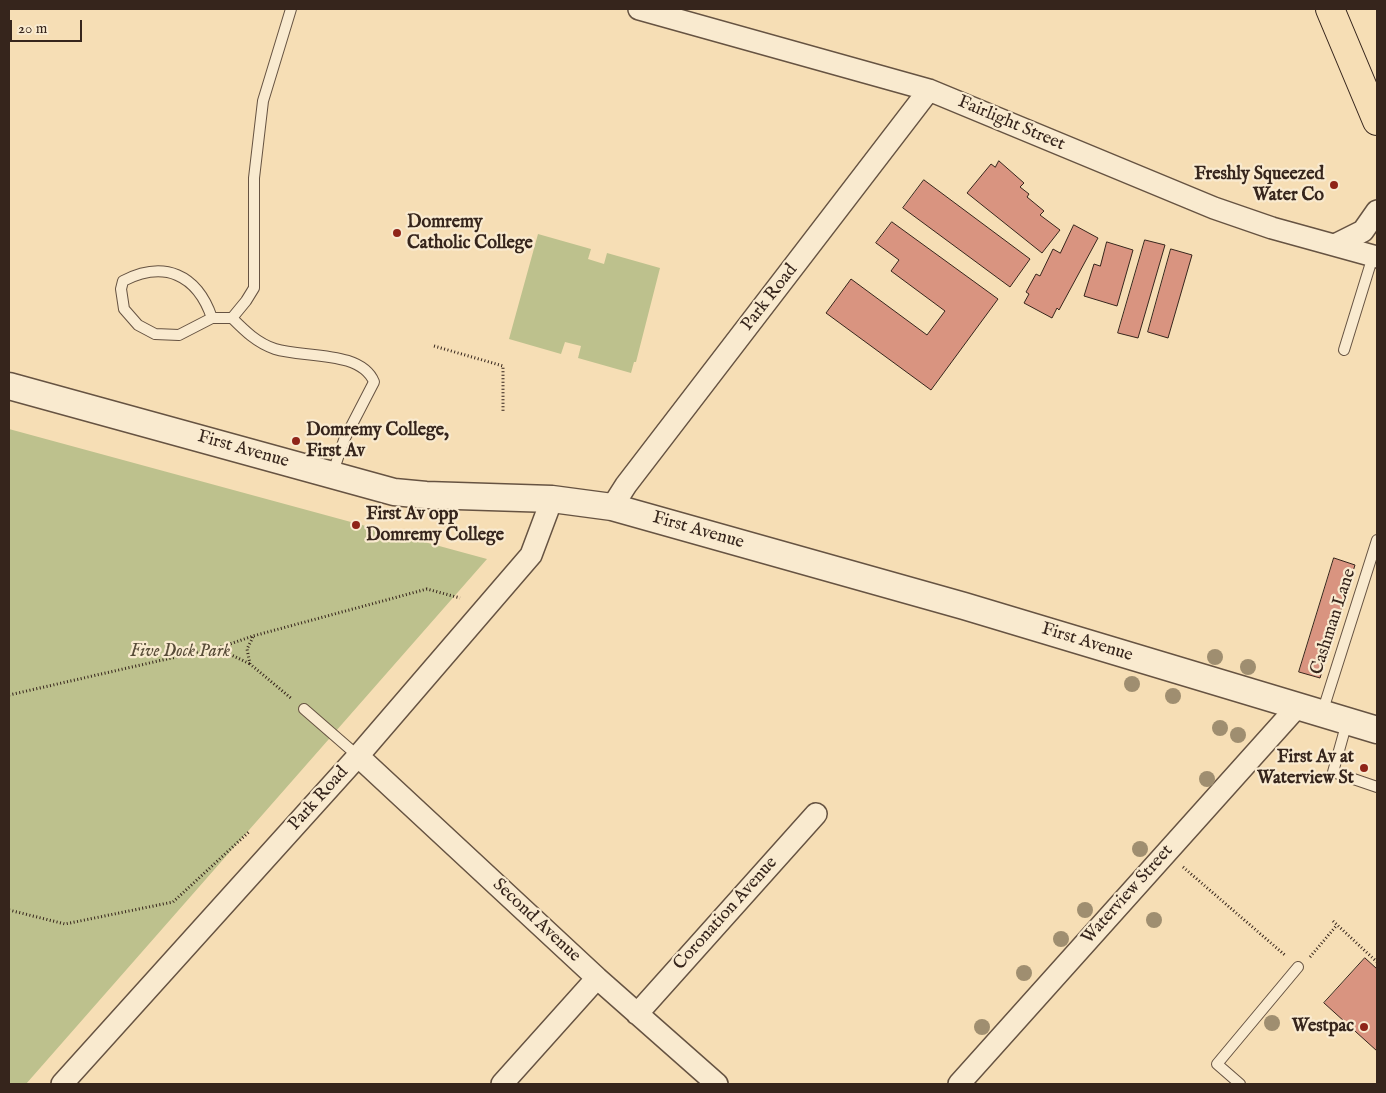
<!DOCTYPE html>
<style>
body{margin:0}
#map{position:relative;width:1386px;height:1093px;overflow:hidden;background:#f6deb5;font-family:"IM FELL English",serif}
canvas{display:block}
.frame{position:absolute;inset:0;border:10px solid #36251c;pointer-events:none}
.scale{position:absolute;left:10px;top:20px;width:72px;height:22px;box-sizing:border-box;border:2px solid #36251c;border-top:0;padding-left:6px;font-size:15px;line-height:18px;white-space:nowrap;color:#36251c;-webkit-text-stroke:4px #f9eacf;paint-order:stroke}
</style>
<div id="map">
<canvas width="1386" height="1093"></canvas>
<div class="frame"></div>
<div class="scale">20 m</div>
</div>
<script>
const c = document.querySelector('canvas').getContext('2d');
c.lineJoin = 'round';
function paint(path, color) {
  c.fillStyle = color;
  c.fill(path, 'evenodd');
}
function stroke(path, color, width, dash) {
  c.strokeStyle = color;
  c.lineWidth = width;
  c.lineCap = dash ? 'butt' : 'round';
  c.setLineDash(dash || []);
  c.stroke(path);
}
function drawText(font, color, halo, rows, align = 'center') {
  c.font = font + ' "IM FELL English",serif';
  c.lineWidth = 4.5;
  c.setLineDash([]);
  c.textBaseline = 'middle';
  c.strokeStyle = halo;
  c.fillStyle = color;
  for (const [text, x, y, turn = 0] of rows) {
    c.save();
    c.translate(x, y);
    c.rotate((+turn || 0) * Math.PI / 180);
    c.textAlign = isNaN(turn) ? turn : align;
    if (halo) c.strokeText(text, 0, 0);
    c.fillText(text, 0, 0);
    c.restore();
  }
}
paint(new Path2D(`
 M538,234L591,249L588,259L604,264L607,253L660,268L636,362H634L631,373L578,358L581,346L565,342L561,354L509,339Z
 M9,429L487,559L26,1084H9Z`), '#bdc18d');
const building = new Path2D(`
 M999,161L1024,183L1020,187L1029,194L1027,197L1044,211L1040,215L1060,230L1042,253L967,193L991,164L995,167Z
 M924,180L1030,259L1010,287L903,208Z
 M892,222L998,299L931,390L826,313L851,279L927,335L945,311L891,271L899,260L876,243Z
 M1074,225L1098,238L1059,310L1057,308L1052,318L1024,303L1029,294L1026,292L1036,274L1040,276L1053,249L1060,253Z
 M1145,240L1165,245L1138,338L1118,333Z
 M1107,242L1133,250L1117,306L1084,296L1094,264L1100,266Z
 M1171,249L1192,255L1168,338L1148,332Z
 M1334,558L1355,565L1320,678L1299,672Z
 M1365,958L1377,969V1051L1324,1003Z`);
paint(building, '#d99480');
stroke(building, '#36251c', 1);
const service = new Path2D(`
 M212,318C197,274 164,260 123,281L121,289L124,309L138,325L155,334L179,335L212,318H232C245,331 257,343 275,349C303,358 361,350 374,382L344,440L332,475
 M232,318L246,301L254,288V178L263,101L291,9
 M1344,350L1373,256
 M304,709L358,756
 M1322,713L1377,540
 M1347,722L1333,772L1377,787
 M1240,1084L1217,1064L1298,967`);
const minor = new Path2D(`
 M639,9L929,90L1214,208L1272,228L1377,257
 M1335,245L1363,231L1377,211
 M612,507L626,485L929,90
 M358,756L597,978L717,1084
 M637,1014L816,814
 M62,1084L358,756L531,555L552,499
 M502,1084L597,978
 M959,1084L1297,707`);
const tertiary = new Path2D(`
 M9,386L394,492L426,495L552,499L612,507L964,606L1377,730`);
const primary = new Path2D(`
 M1330,9L1377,121`);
stroke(service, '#665342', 12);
stroke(minor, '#665342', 24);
stroke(tertiary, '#665342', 29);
stroke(primary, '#36251c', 30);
stroke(new Path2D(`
 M434,346L503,366V412
 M253,637L247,649L250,664L292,699
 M217,648L250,664
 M9,695L224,646L253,636L427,589L460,598
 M1183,867L1286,956
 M9,910L65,924L173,902L250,831
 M1333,921L1377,962
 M1310,957L1337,925`), '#36251c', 3, [1, 2.5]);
stroke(service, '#f9eacf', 10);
stroke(minor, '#f9eacf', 21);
stroke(tertiary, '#f9eacf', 26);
stroke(primary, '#f6deb5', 28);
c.fillStyle = '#9f8e70';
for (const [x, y] of [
 [1215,657],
 [1248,667],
 [1132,684],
 [1173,696],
 [1220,728],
 [1238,735],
 [1207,779],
 [1140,849],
 [1085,910],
 [1154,920],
 [1061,939],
 [1024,973],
 [1272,1023],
 [982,1027]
]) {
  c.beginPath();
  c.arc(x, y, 8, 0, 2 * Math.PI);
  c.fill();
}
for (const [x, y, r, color] of [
 [1334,185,5,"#8f2418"],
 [397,233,5,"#8f2418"],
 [296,441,5,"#8f2418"],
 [356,525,5,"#8f2418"],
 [1364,768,5,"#8f2418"],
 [1364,1027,5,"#8f2418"]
]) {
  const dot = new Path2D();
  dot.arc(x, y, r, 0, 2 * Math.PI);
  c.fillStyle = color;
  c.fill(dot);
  stroke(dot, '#f9eacf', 2);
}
drawText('18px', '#36251c', '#f9eacf', [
 ["Fairlight Street",1011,124,23],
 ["Park Road",770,298,-52],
 ["First Avenue",243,450,16],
 ["First Avenue",698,531,16],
 ["Cashman Lane",1334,622,-72],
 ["First Avenue",1087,643,17],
 ["Park Road",319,799,-48],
 ["Waterview Street",1128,895,-48],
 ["Coronation Avenue",726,914,-48],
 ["Second Avenue",536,921,43]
]);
drawText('bold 18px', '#36251c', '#f9eacf', [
 ["Freshly Squeezed",1324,175],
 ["Water Co",1324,196],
 ["Domremy",407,223,"left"],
 ["Catholic College",407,244,"left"],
 ["Domremy College,",306,431,"left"],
 ["First Av",306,452,"left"],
 ["First Av opp",366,515,"left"],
 ["Domremy College",366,536,"left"],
 ["First Av at",1354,758],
 ["Waterview St",1354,779],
 ["Westpac",1354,1027]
], 'right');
drawText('italic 18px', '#584c38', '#f9eacf', [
 ["Five Dock Park",180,652]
]);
</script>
